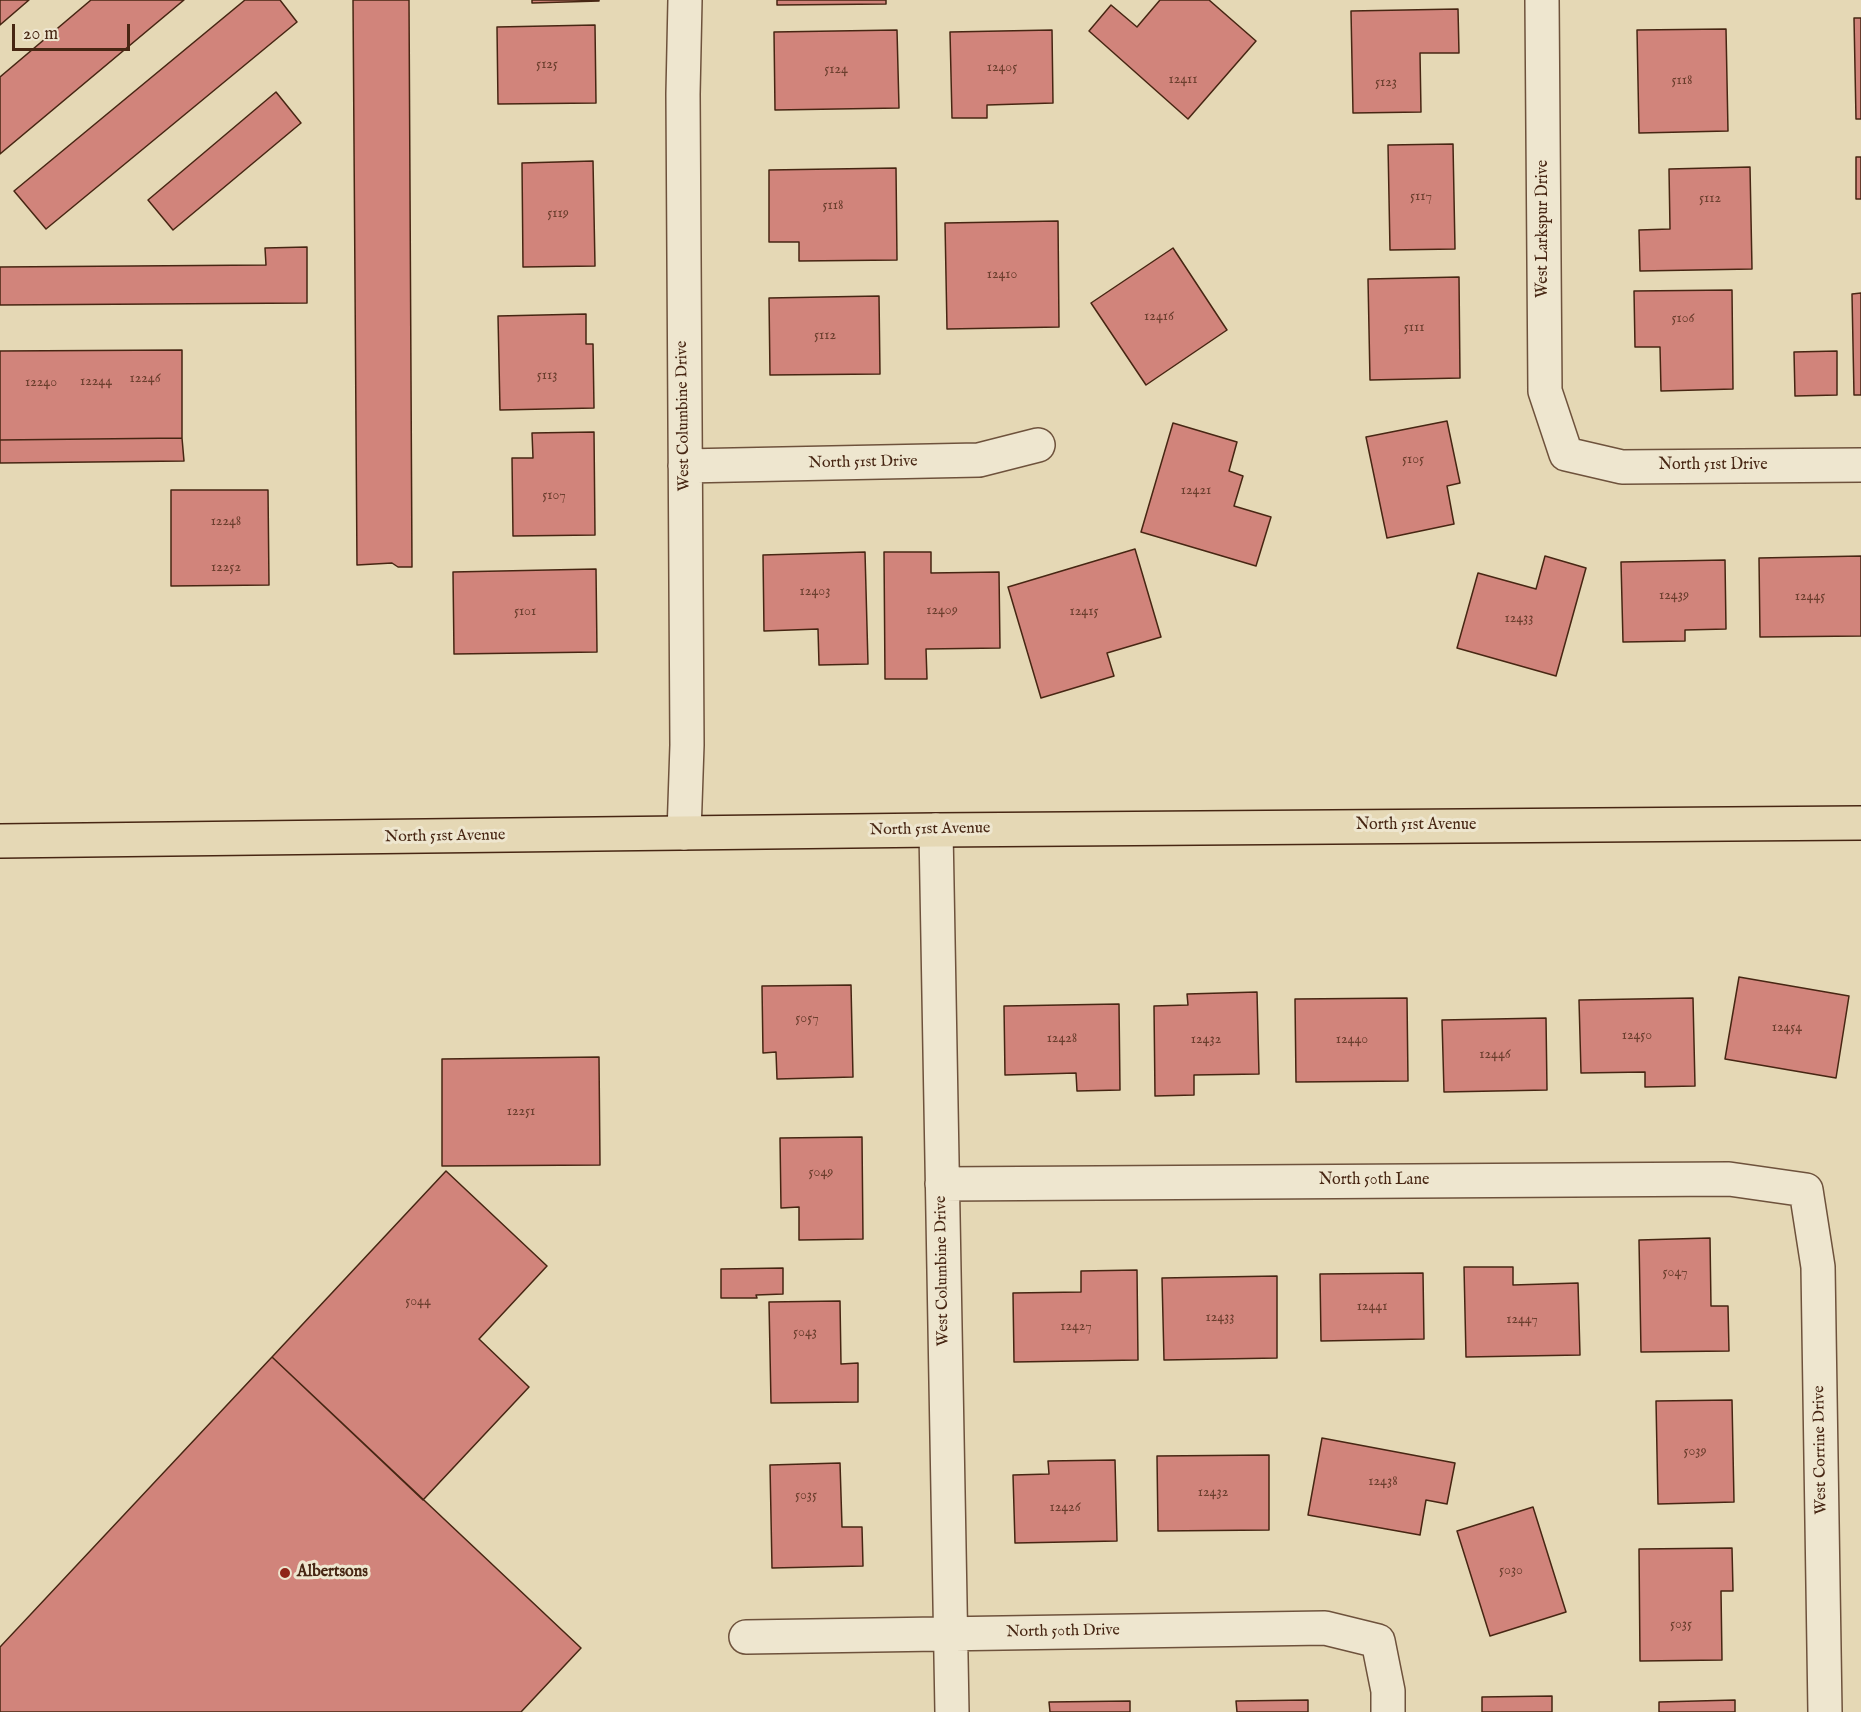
<!DOCTYPE html>
<style>
body{margin:0}
#map{position:relative;width:1861px;height:1712px;overflow:hidden;background:#e5d8b5;font-family:"IM FELL English",serif}
canvas{display:block}
.scale{position:absolute;left:12px;top:24px;width:118px;height:27px;box-sizing:border-box;border:3px solid #472613;border-top:0;padding-left:8px;font-size:18px;line-height:21px;white-space:nowrap;color:#472613;-webkit-text-stroke:4px #eee6cf;paint-order:stroke}
</style>
<div id="map">
<canvas width="1861" height="1712"></canvas>
<div class="scale">20 m</div>
</div>
<script>
const c = document.querySelector('canvas').getContext('2d');
c.lineJoin = 'round';
function paint(path, color) {
  c.fillStyle = color;
  c.fill(path, 'evenodd');
}
function stroke(path, color, width, dash) {
  c.strokeStyle = color;
  c.lineWidth = width;
  c.lineCap = dash ? 'butt' : 'round';
  c.setLineDash(dash || []);
  c.stroke(path);
}
function drawText(font, color, halo, rows, align = 'center') {
  c.font = font + ' "IM FELL English",serif';
  c.lineWidth = 6;
  c.setLineDash([]);
  c.textBaseline = 'middle';
  c.strokeStyle = halo;
  c.fillStyle = color;
  for (const [text, x, y, turn = 0] of rows) {
    c.save();
    c.translate(x, y);
    c.rotate((+turn || 0) * Math.PI / 180);
    c.textAlign = isNaN(turn) ? turn : align;
    if (halo) c.strokeText(text, 0, 0);
    c.fillText(text, 0, 0);
    c.restore();
  }
}
const building = new Path2D(`
 M0,0H29L0,25Z
 M91,0H184L0,154V77Z
 M245,0H280L297,22L46,229L14,191Z
 M353,0H409L412,567H398L392,563L357,565Z
 M532,0H599V1L532,3Z
 M777,0H886V4L777,5Z
 M1160,0H1209L1256,41L1188,119L1089,31L1111,5L1137,27Z
 M1458,9L1459,53H1420L1421,112L1353,113L1351,11Z
 M1854,18H1861V119H1856Z
 M595,25L596,103L498,104L497,27Z
 M1726,29L1728,131L1639,133L1637,30Z
 M897,30L899,108L775,110L774,32Z
 M1052,30L1053,103L987,105V118H952L950,32Z
 M276,92L301,123L173,230L148,200Z
 M1453,144L1455,249L1390,250L1388,145Z
 M1856,157H1861V199H1856Z
 M593,161L595,266L523,267L522,163Z
 M1750,167L1752,269L1640,271L1639,230L1670,229L1669,169Z
 M896,168L897,260L799,261V242H769V170Z
 M1058,221L1059,327L947,329L945,223Z
 M307,247V303L0,305V267L266,265L265,248Z
 M1173,248L1227,330L1146,385L1091,303Z
 M1459,277L1460,378L1370,380L1368,279Z
 M1732,290L1733,389L1661,391L1660,347H1635L1634,291Z
 M1861,293V395H1854L1852,294Z
 M879,296L880,374L770,375L769,298Z
 M586,314V344H593L594,408L500,410L498,316Z
 M182,350V438L0,440V351Z
 M1837,351V395L1795,396L1794,352Z
 M1447,421L1460,483L1447,486L1454,524L1387,538L1366,437Z
 M1173,423L1237,442L1229,471L1243,476L1234,506L1271,517L1256,566L1141,532Z
 M594,432L595,535L513,536L512,458H533L532,433Z
 M182,438L184,461L0,463V440Z
 M171,490H268L269,585L171,586Z
 M1135,549L1161,637L1107,653L1114,676L1041,698L1008,587Z
 M865,552L868,664L819,665L818,629L764,631L763,555Z
 M884,552H931V573L999,572L1000,648L926,649L927,679H885Z
 M1545,556L1586,568L1556,676L1457,648L1478,573L1536,589Z
 M1861,556V636L1760,637L1759,558Z
 M1725,560L1726,629L1685,630V641L1623,642L1621,562Z
 M596,569L597,652L454,654L453,572Z
 M1739,977L1849,996L1836,1078L1725,1059Z
 M851,985L853,1077L777,1079L776,1052L763,1053L762,986Z
 M1257,992L1259,1074L1194,1075V1095L1155,1096L1154,1006L1188,1005L1187,994Z
 M1407,998L1408,1081L1296,1082L1295,999Z
 M1693,998L1695,1086L1645,1087V1072L1581,1073L1579,1000Z
 M1119,1004L1120,1090L1077,1091L1076,1073L1005,1075L1004,1006Z
 M1546,1018L1547,1090L1444,1092L1442,1020Z
 M599,1057L600,1165L442,1166V1059Z
 M862,1137L863,1239L799,1240V1207L781,1208L780,1138Z
 M446,1171L547,1266L479,1339L529,1387L423,1500L272,1357Z
 M1710,1238L1711,1306H1728L1729,1351L1641,1352L1639,1240Z
 M1464,1267H1513V1285L1578,1283L1580,1355L1466,1357Z
 M783,1268V1294L756,1295L757,1298H721V1269Z
 M1137,1270L1138,1360L1014,1362L1013,1293L1081,1292V1271Z
 M1423,1273L1424,1339L1321,1341L1320,1274Z
 M1277,1276V1358L1164,1360L1162,1278Z
 M840,1301L841,1364L858,1363V1402L771,1403L769,1302Z
 M272,1357L581,1648L521,1712H0V1647Z
 M1732,1400L1734,1502L1658,1504L1656,1401Z
 M1322,1438L1455,1463L1447,1504L1426,1500L1420,1535L1308,1515Z
 M1269,1455V1530L1158,1531L1157,1456Z
 M1115,1460L1117,1541L1015,1543L1013,1475L1049,1474L1048,1461Z
 M840,1463L842,1527H862L863,1566L772,1568L770,1465Z
 M1533,1507L1566,1612L1490,1636L1457,1531Z
 M1732,1548L1733,1591H1721L1722,1660L1640,1661L1639,1549Z
 M1552,1696V1712H1482V1697Z
 M1308,1700V1712H1237L1236,1701Z
 M1735,1700V1712H1659V1702Z
 M1130,1701V1712H1050L1049,1702Z`);
paint(building, '#d1847b');
stroke(building, '#472613', 1.5);
const minor = new Path2D(`
 M1542,0L1545,391L1566,454L1622,467L1861,465
 M685,466L979,460L1038,445
 M936,830L952,1712
 M684,833L687,745L683,94L685,0
 M942,1184L1729,1179L1806,1190L1818,1267L1825,1712
 M746,1637L1325,1628L1378,1641L1388,1691V1712`);
const major = new Path2D(`
 M0,841L936,830L1861,823`);
stroke(minor, '#6e523c', 36);
stroke(major, '#472613', 36);
stroke(minor, '#eee6cf', 33);
stroke(major, '#e5d8b5', 33);
for (const [x, y, r, color] of [
 [285,1573,6,"#8f2418"]
]) {
  const dot = new Path2D();
  dot.arc(x, y, r, 0, 2 * Math.PI);
  c.fillStyle = color;
  c.fill(dot);
  stroke(dot, '#eee6cf', 2);
}
drawText('14px', '#6a3e2d', null, [
 ["5125",547,65],
 ["12405",1002,68],
 ["5124",836,70],
 ["12411",1183,80],
 ["5118",1682,81],
 ["5123",1386,83],
 ["5117",1421,197],
 ["5112",1710,199],
 ["5118",833,206],
 ["5119",558,214],
 ["12410",1002,275],
 ["12416",1159,317],
 ["5106",1683,319],
 ["5111",1414,328],
 ["5112",825,336],
 ["5113",547,376],
 ["12246",145,379],
 ["12244",96,382],
 ["12240",41,383],
 ["5105",1413,460],
 ["12421",1196,491],
 ["5107",554,496],
 ["12248",226,522],
 ["12252",226,568],
 ["12403",815,592],
 ["12439",1674,596],
 ["12445",1810,597],
 ["12409",942,611],
 ["5101",525,612],
 ["12415",1084,612],
 ["12433",1519,619],
 ["5057",807,1019],
 ["12454",1787,1028],
 ["12450",1637,1036],
 ["12428",1062,1039],
 ["12432",1206,1040],
 ["12440",1352,1040],
 ["12446",1495,1055],
 ["12251",521,1112],
 ["5049",821,1173],
 ["5047",1675,1273],
 ["5044",418,1302],
 ["12441",1372,1307],
 ["12433",1220,1318],
 ["12447",1522,1320],
 ["12427",1076,1327],
 ["5043",805,1333],
 ["5039",1695,1452],
 ["12438",1383,1482],
 ["12432",1213,1493],
 ["5035",806,1496],
 ["12426",1065,1508],
 ["5030",1511,1571],
 ["5035",1681,1625]
]);
drawText('16px', '#472613', '#eee6cf', [
 ["West Larkspur Drive",1544,229,-90],
 ["West Columbine Drive",684,416,-91],
 ["North 51st Drive",863,463,-1],
 ["North 51st Drive",1713,466],
 ["North 51st Avenue",1416,826],
 ["North 51st Avenue",930,830,-1],
 ["North 51st Avenue",445,837,-1],
 ["North 50th Lane",1374,1181],
 ["West Columbine Drive",943,1271,-91],
 ["West Corrine Drive",1821,1450,-91],
 ["North 50th Drive",1063,1632,-1]
]);
drawText('bold 16px', '#472613', '#eee6cf', [
 ["Albertsons",297,1573]
], 'left');
</script>
